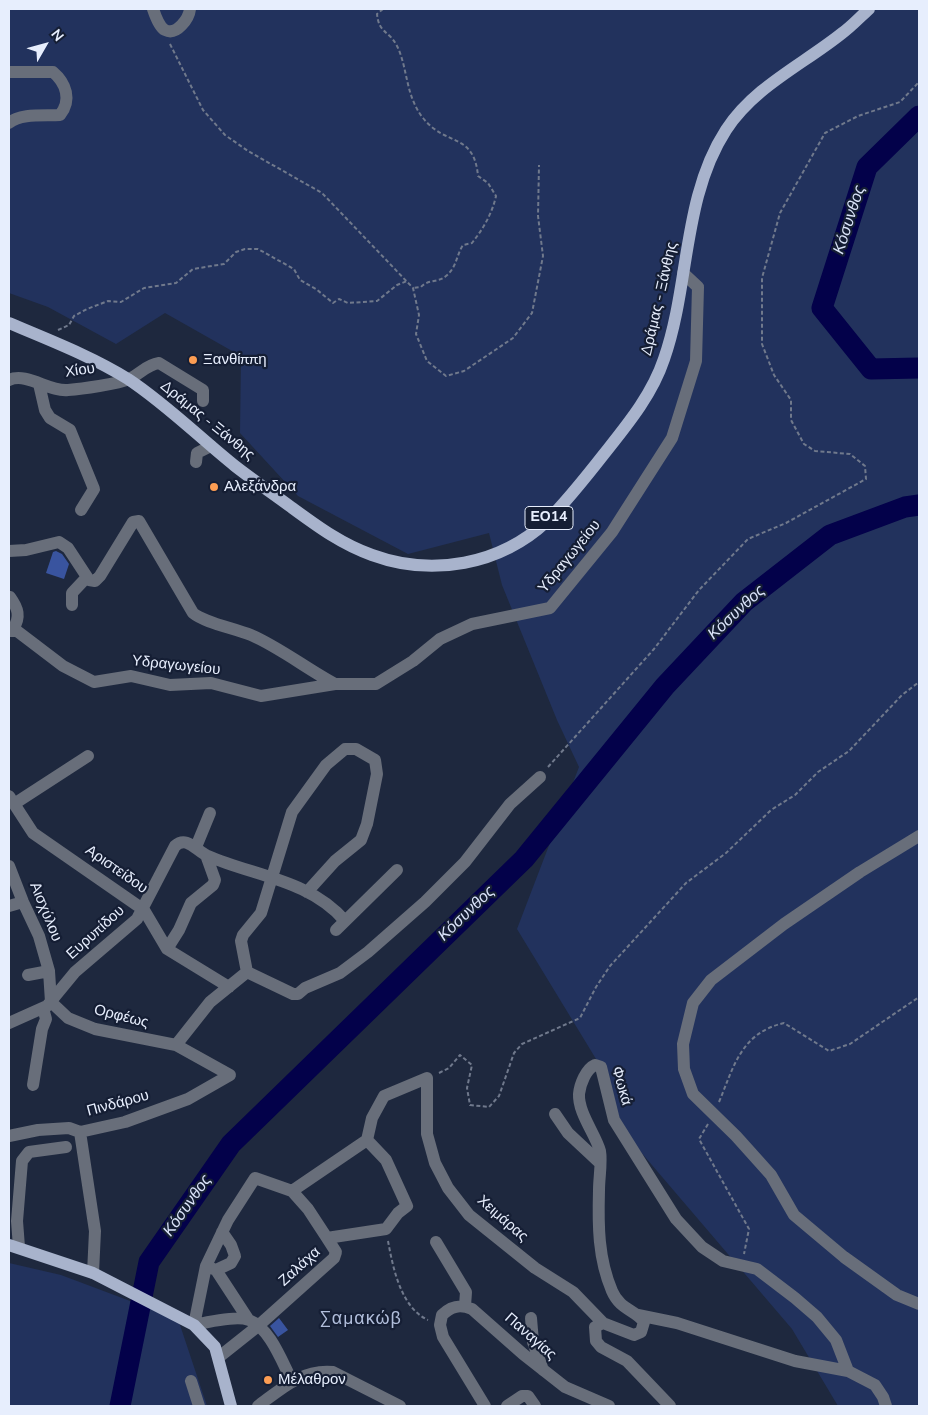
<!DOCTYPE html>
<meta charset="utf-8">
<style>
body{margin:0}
#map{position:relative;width:928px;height:1415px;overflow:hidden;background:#1e283e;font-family:"Nunito Sans",sans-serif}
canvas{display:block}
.frame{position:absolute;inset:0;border:10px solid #e7eefd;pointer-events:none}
.north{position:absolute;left:20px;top:20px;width:50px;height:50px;-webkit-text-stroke:4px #151e34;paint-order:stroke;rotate:52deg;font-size:14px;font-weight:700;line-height:20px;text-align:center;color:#e7eefd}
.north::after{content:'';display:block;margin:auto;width:18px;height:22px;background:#e7eefd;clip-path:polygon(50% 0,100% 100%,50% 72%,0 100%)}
</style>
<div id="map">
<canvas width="928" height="1415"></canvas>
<div class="frame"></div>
<div class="north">N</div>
</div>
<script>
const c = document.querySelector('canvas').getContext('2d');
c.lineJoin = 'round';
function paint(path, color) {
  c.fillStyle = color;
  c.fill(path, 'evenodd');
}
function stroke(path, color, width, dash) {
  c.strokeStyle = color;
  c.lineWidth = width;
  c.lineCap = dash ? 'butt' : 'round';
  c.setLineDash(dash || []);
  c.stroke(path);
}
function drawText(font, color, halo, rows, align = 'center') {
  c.font = font + ' "Nunito Sans",sans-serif';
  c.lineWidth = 4.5;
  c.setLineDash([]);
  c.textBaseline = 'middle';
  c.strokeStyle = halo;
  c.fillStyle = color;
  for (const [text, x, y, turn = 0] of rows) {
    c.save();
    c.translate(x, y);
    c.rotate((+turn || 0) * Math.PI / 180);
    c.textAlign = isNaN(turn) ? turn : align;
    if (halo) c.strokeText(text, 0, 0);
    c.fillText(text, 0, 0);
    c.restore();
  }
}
paint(new Path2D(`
 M9,9H919V1406H838L792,1329L622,1130L610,1082L517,929L579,767L557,720L502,585L489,533L408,554L298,496L240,433L241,356L165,313L116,344L48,307L9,293Z
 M9,1263L61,1275L178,1319L207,1406H9Z`), '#22325d');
stroke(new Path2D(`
 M919,116L867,167L822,308L871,369L919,368
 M120,1406L149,1262L231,1144L524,859L665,686L744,602L830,535L905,507L919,505`), '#03014a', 21);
paint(new Path2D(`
 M56,551L62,554L69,564L64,579L46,573L53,552Z
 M279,1318L288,1330L278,1337L270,1326Z`), '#39549f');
stroke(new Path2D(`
 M383,9L377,14C379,34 389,30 397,46C408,68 405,95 423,118C446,147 474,132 478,176L488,183L496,196C492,214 483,229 472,243L463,245C456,256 457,267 446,276C438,283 428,279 421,287L413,288
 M170,44L203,110L225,135L248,151L322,193L413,288L419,315L416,334L427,361L446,376L464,371L513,338L532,313L543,256L538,216L539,165
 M58,330L69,325L74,316L87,309L108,301L121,302L144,288L176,283L193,269L224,264L236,252L245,249H258L294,269L300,280L316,289L333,303L339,299L348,303L377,301L397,285L407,281
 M548,767L654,649L699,590L748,539L786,523L866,479L865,466L850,454L815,451L804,444L791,420V400L774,375L762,344V278L780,213L825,133L858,116L900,102L919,82
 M439,1073L449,1068L460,1055L472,1065L467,1088L470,1105L489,1107L499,1096L514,1053L522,1044L580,1018L596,987L610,966L686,883L726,853L771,810L795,795L818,772L849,751L902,695L919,682
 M719,1102C734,1066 741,1033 784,1023L829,1051L850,1044L919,997
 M708,1124L699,1139L749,1229L744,1254
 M388,1241C393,1268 401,1308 428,1320`), '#70798c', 2, [4, 2.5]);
stroke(new Path2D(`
 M153,9C155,15 159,27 165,30C177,36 189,18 190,9
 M9,72H53C66,83 72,100 60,115C44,116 21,113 9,123
 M9,380C27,372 49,392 68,390C81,389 118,384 129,379C140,374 146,365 159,363L203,390V401
 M39,384L45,410L50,418L70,430L94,489L81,510
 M196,462L197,453L211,446
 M9,551L26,550L59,542L68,548L89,580L95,581L100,576L133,522L139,521L193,613C205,623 234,628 251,635C279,647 307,669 335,684
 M10,597C18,608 21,617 13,629
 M72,605V593L87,577
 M9,631H17L63,666L94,682L131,676L170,685L211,683L261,696L335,684H376L413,661L440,639L472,624L550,608L612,532L672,438L696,361L698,287L683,273
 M9,796L33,833L144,910L167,949L229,987
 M14,804L88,756
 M919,836L860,872L784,924L711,980L693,1003L683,1044L684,1069L693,1094L736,1136L771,1175L794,1215L844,1257L897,1295L919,1304
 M196,847L210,813
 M9,866L23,902L39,936L49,971L51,1002
 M9,906L23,902
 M336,930L397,870
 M167,949L179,930L191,903L213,885L215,880L206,855
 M247,972L241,941L243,935L261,913L292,812L326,765L345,749H356L375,760L377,774L367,824L361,840L335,861L307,892
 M247,972L293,994H298L305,988L340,973L368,952L425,902L465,862L510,804L540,777
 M28,975L49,971
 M9,1023L47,1006L75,972L137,919L175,846C187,835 196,851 208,856C254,876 310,880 345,921
 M176,1045L210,1002L247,972
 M33,1085L42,1029L46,1019L43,1008
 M555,1114L568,1133L599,1162
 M80,1132L95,1231L93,1273
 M9,1136L38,1130L69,1128L80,1132L125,1122L188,1099L230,1075L176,1045L95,1029L68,1018L51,1002
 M292,1191L367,1140
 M436,1242L466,1292L465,1306
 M19,1247L17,1221L22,1161L29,1152L66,1147
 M206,1266L216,1270L248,1319
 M216,1270L231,1263L235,1256L231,1245L222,1232
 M638,1315L677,1323L795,1361L848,1371L875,1385L883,1397L886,1406
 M531,1318L533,1342L543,1370
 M219,1357L258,1326L334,1258L336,1252L327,1238L386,1229L398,1213L407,1206L386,1160L367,1140L372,1118L384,1096L427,1078V1134L435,1163L448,1188L469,1215L535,1268L573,1292L603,1323
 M191,1381L199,1406
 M292,1381C282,1362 270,1328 249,1320C238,1315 207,1322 194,1325L206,1266L228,1220L255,1178L292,1191L308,1209L327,1238
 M258,1406C281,1389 302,1369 333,1372L400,1406
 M485,1406L443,1337L440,1325L442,1315C451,1306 460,1304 472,1309L523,1354L565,1387L609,1406
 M507,1406L522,1396H528L535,1406
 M670,1406L627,1361L601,1347L596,1341L595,1327L603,1323L634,1335L641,1332L644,1322C636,1310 620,1310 612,1291C598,1258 598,1225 599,1190C599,1178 602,1162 600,1151C596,1135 578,1113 579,1094C580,1084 586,1069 595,1065L601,1067L614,1120L676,1219L702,1247L723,1261L757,1269L795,1298L817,1317L836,1340L848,1371`), '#686e7a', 12);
stroke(new Path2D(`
 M9,323C49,340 91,356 128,379C166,404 200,438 235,466C253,480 272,493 291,507C317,526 341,544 372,555C432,577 500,565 547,521C568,500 586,477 604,454C627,425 652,395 664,359C690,285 682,198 726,130C754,87 802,65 841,34C851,27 860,17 869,9
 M9,1245L93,1273L194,1325L215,1347L231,1406`), '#a8b3cc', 12);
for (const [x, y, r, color] of [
 [193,360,5,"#fc9d53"],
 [214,487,5,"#fc9d53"],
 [268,1380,5,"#fc9d53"]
]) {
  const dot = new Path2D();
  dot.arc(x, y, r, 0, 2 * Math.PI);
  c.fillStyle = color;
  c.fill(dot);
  stroke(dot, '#151e34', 2);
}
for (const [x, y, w] of [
 [549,518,48]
]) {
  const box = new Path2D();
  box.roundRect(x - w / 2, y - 11.5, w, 23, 4);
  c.fillStyle = '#151e34';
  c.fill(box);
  stroke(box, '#e7eefd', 1);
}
drawText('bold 14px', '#e7eefd', null, [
 ["ΕΟ14",549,518]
]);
drawText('15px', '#e7eefd', '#151e34', [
 ["Δράμας - Ξάνθης",660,299,-77],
 ["Χίου",80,371,-8],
 ["Δράμας - Ξάνθης",207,421,39],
 ["Υδραγωγείου",570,557,-51],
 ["Υδραγωγείου",176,666,6],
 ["Αριστείδου",116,870,35],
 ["Αισχύλου",45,912,68],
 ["Ευρυπίδου",96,933,-42],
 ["Ορφέως",121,1017,14],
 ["Φωκά",621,1086,74],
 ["Πινδάρου",118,1104,-15],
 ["Χειμάρας",502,1219,41],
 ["Ζαλάχα",300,1267,-42],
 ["Παναγίας",530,1337,41]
]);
drawText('15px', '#e7eefd', '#151e34', [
 ["Ξανθίππη",203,360],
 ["Αλεξάνδρα",224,487],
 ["Μέλαθρον",278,1380]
], 'left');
drawText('italic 16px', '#dbe4fa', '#151e34', [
 ["Κόσυνθος",850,220,-72],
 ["Κόσυνθος",737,613,-43],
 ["Κόσυνθος",467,914,-44],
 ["Κόσυνθος",188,1206,-55]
]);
c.letterSpacing = '1px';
drawText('18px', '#b1bedb', '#151e34', [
 ["Σαμακώβ",361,1320]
]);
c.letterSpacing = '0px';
</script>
